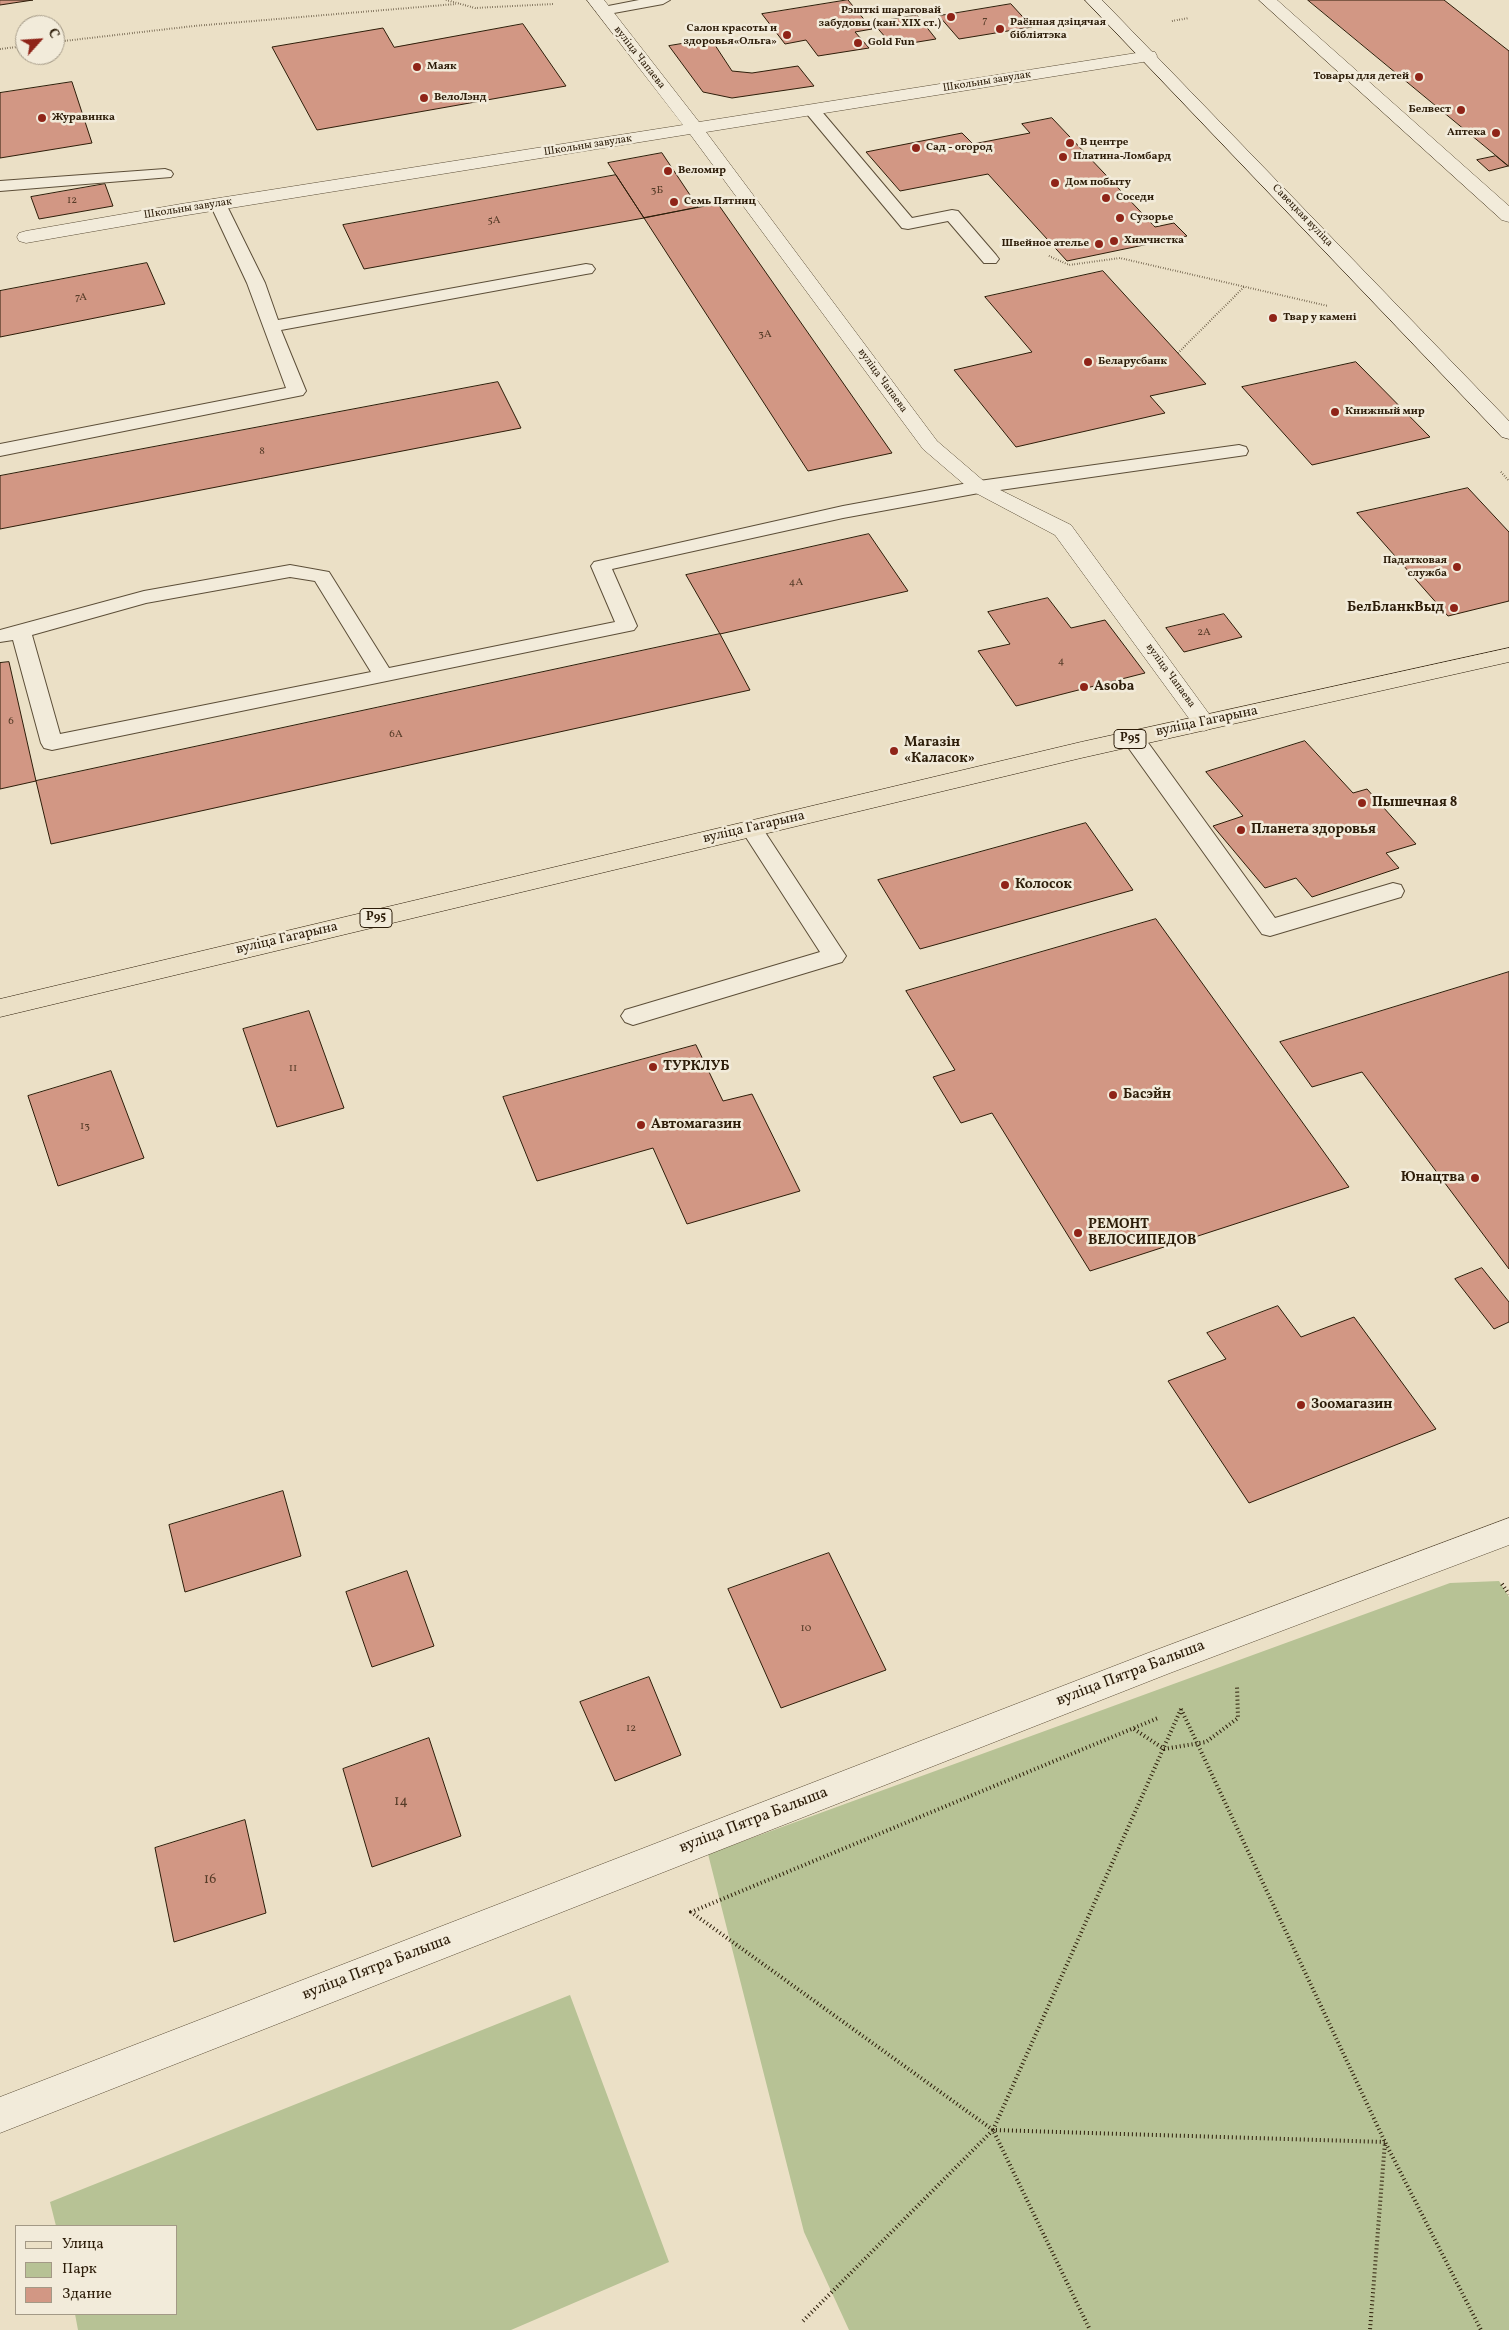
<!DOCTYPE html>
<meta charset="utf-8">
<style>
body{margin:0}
#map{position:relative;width:1509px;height:2330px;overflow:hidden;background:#ebe0c6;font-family:Vollkorn,serif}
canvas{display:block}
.legend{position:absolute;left:15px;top:2225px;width:162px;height:90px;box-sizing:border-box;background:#f2ebda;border:1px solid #a39986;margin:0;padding:6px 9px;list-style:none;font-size:15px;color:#2d1d09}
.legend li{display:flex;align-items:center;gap:10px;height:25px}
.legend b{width:25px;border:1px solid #a39986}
.north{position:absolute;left:15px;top:15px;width:50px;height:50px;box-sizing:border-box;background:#f2ebda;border:1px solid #a39986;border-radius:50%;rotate:64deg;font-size:14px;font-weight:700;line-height:20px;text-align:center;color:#2d1d09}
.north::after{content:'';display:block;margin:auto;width:18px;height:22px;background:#8f2418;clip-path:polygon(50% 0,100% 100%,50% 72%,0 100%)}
</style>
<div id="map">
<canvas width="1509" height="2330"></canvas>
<ul class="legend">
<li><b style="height:6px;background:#ebe0c6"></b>Улица</li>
<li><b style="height:14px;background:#b7c295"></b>Парк</li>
<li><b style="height:14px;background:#d29784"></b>Здание</li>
</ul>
<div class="north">С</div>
</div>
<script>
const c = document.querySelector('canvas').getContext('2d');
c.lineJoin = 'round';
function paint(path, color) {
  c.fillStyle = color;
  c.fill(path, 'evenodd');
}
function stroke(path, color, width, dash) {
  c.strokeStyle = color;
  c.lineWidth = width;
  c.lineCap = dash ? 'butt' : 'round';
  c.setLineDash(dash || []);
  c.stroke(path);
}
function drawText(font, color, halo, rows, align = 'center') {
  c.font = font + ' Vollkorn,serif';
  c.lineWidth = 5;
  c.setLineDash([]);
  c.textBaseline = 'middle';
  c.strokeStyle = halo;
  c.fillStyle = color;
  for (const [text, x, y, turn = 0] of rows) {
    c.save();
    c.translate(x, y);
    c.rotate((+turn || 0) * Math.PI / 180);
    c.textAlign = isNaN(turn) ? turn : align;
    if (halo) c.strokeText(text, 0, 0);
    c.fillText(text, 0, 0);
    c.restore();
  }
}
paint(new Path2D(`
 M1499,1581L1509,1597V2330H849L804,2232L708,1854L1450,1583Z
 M570,1995L669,2262L511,2330H78L75,2314H176V2226H56L50,2202Z`), '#b7c295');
const building = new Path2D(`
 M0,0H33L0,5Z
 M848,0L872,29L855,32L869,48L818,56L806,40L785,44L762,14Z
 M1308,0H1444L1509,51V166Z
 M1011,4L1032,27L959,39L939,16Z
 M917,15L936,39L893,46L873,23Z
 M523,24L566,86L317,130L272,47L383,28L394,47Z
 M711,39L732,71L752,73L798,66L814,86L732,98L703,92L669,46Z
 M72,82L92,143L0,158V93Z
 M1052,118L1155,227L1174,223L1187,236L1067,261L988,174L900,191L866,152L962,133L973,144L1030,133L1022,124Z
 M662,153L698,207L644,218L608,163Z
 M1496,156L1508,166L1489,171L1477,160Z
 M616,175L644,218L364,269L343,225Z
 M105,184L113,206L39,219L31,197Z
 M718,204L892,453L808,471L644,218Z
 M147,263L165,304L0,337V291Z
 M1103,271L1206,384L1150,396L1165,413L1016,447L954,370L1032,352L985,297Z
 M1356,362L1430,437L1312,465L1242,387Z
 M498,382L521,428L0,529V476Z
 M1468,488L1509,532V601L1448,616L1357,513Z
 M869,534L908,591L720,634L686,575Z
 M1048,598L1071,628L1105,620L1145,673L1016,706L978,651L1010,644L988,612Z
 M1224,614L1242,637L1184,652L1166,628Z
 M720,634L750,690L51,844L36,781Z
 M9,662L36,781L0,789V663Z
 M1305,741L1353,793L1367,789L1416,844L1386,853L1399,868L1312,897L1296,878L1265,888L1213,826L1243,816L1206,772Z
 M1086,823L1133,890L920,949L878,880Z
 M1156,919L1349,1187L1090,1271L992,1113L961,1123L933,1077L955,1070L906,991Z
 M1509,972V1269L1362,1072L1312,1087L1280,1042Z
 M309,1011L344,1108L277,1127L243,1029Z
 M696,1045L723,1101L752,1094L800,1191L687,1224L653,1148L537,1181L503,1097Z
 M111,1071L144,1158L58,1186L28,1096Z
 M1482,1268L1509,1302V1322L1494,1329L1455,1279Z
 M1278,1306L1301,1337L1354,1317L1436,1429L1249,1503L1168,1381L1226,1359L1207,1333Z
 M283,1491L301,1556L185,1592L169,1525Z
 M829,1553L886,1670L781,1708L728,1589Z
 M407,1571L434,1646L372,1667L346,1592Z
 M649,1677L681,1755L615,1781L580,1702Z
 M429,1738L461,1836L372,1867L343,1769Z
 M245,1820L266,1913L174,1942L155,1848Z`);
paint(building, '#d29784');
stroke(building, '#2d1d09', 1);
const lane = new Path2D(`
 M639,0H670L663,4L603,15L596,11L598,8Z
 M812,105L818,107L912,218L952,210L958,211L996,255L999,259L996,263H984L948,221L908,229L902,228L806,113L804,110L806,107Z
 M165,169L171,171L173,174L171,177L0,191V181Z
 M218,199L224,200L226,204L265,283L278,320L586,264L592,265L595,269L592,273L586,274L281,330L306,391L303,395L0,456V444L286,388L247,283L210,204L212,200Z
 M1239,445L1246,447L1248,451L1246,455L979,493L843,518L612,569L637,626L634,630L52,750L44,748L41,743L13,640L0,642V630L144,591L290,565L329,572L389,668L615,622L591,566L594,562L843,506L979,481ZM290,577L315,581L371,672L60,734L32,635L146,603Z
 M1133,731L1141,733L1275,918L1393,883L1401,885L1404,891L1401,897L1270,936L1262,934L1125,743L1122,738L1125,733Z
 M751,821L759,823L842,950L846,956L842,962L633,1025L625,1022L621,1016L625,1010L820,952L740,828L743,823Z`);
const street = new Path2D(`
 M587,0H604L699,122L1149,51L1155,52L1157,56L1155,60L1149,61L706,132L937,441L986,483L1071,525L1212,718L1216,723L1212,728L1204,731L1196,728L1055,535L972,491L923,449L690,134L181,216L26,243L19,241L17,237L19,233L26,231L181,204L683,125Z
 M1259,0H1277L1509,206V222L1502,220Z
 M1509,1518V1545L1170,1673L0,2133V2097L1148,1653Z`);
const secondary = new Path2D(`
 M1085,0H1102L1509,421V439L1502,437Z`);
const primary = new Path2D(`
 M1509,648V662L1081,758L0,1017V999L1081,742Z`);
stroke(lane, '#5c4e38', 2);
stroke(street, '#5c4e38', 1);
stroke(secondary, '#2d1d09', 1);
stroke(primary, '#2d1d09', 1);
stroke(new Path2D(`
 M446,0L475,8L554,4
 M1172,21L1189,18
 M55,42L194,26L456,4
 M0,49L25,46
 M1049,256L1069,265L1120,258L1328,306
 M1178,353L1244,287
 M1501,472L1509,481`), '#2d1d09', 2, [0.5, 2]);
stroke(new Path2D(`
 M1502,1584L1509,1594
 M1181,1709L993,2130L1385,2142L1370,2330
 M1181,1709L1385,2142L1481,2330
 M1134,1729L1164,1749L1206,1742L1238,1718L1237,1686
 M993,2130L691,1912L1158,1718
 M803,2321L993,2130L1090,2330`), '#2d1d09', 4, [1, 3]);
paint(lane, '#f2ebda');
paint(street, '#f2ebda');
paint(secondary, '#f2ebda');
paint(primary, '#ebe0c6');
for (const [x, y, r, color] of [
 [951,17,5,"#8f2418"],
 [1000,29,5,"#8f2418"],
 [787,35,5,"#8f2418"],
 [858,43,5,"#8f2418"],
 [417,67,5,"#8f2418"],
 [1419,77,5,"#8f2418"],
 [424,98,5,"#8f2418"],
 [1461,110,5,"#8f2418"],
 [42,118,5,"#8f2418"],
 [1496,133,5,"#8f2418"],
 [1070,143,5,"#8f2418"],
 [916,148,5,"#8f2418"],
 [1063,157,5,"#8f2418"],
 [668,171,5,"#8f2418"],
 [1055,183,5,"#8f2418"],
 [1106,198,5,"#8f2418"],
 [674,202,5,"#8f2418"],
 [1120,218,5,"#8f2418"],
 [1114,241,5,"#8f2418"],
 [1099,244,5,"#8f2418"],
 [1273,318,5,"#8f2418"],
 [1088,362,5,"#8f2418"],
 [1335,412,5,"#8f2418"],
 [1457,567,5,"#8f2418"],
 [1454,608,5,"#8f2418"],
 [1084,687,5,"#8f2418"],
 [894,751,5,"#8f2418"],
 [1362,803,5,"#8f2418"],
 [1241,830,5,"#8f2418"],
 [1005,885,5,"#8f2418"],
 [653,1067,5,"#8f2418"],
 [1113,1095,5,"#8f2418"],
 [641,1125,5,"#8f2418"],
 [1475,1178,5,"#8f2418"],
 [1078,1233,5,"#8f2418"],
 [1301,1405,5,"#8f2418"]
]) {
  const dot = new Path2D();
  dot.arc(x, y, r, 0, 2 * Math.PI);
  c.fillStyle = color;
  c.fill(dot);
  stroke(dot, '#f2ebda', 2);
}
drawText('bold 11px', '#2d1d09', '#f2ebda', [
 ["Рэшткі шараговай",941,11,"right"],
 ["забудовы (кан. XIX ст.)",941,24,"right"],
 ["Раённая дзіцячая",1010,23],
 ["бібліятэка",1010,36],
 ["Салон красоты и",777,29,"right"],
 ["здоровья«Ольга»",777,42,"right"],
 ["Gold Fun",868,43],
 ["Маяк",427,67],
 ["Товары для детей",1409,77,"right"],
 ["ВелоЛэнд",434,98],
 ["Белвест",1451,110,"right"],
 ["Журавинка",52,118],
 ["Аптека",1486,133,"right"],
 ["В центре",1080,143],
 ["Сад - огород",926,148],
 ["Платина-Ломбард",1073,157],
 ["Веломир",678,171],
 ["Дом побыту",1065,183],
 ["Соседи",1116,198],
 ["Семь Пятниц",684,202],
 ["Сузорье",1130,218],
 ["Химчистка",1124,241],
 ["Швейное ателье",1089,244,"right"],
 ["Твар у камені",1283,318],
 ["Беларусбанк",1098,362],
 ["Книжный мир",1345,412],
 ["Падатковая",1447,561,"right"],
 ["служба",1447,574,"right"]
], 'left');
drawText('11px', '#563c28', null, [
 ["7",985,21],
 ["3Б",657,191],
 ["12",72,201],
 ["5А",494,221],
 ["7А",81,298],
 ["3А",765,335],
 ["8",262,452],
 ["4А",796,583],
 ["2А",1204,633],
 ["4",1061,662],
 ["6",11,722],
 ["6А",396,735],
 ["11",293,1069],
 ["13",85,1127],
 ["10",806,1629],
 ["12",631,1729]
]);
drawText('11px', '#2d1d09', '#f2ebda', [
 ["вуліца Чапаева",639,58,52],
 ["Школьны завулак",987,82,-9],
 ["Школьны завулак",588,146,-9],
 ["Школьны завулак",188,209,-9],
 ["Савецкая вуліца",1302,216,46],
 ["вуліца Чапаева",882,381,54],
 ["вуліца Чапаева",1170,676,54]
]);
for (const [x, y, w] of [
 [1130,739,32],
 [376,918,32]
]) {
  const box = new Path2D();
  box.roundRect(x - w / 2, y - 9.5, w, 19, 4);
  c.fillStyle = '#f2ebda';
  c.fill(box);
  stroke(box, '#2d1d09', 1);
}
drawText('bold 12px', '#2d1d09', null, [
 ["Р95",1130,739],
 ["Р95",376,918]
]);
drawText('bold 14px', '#2d1d09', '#f2ebda', [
 ["БелБланкВыд",1444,608,"right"],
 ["Asoba",1094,687],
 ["Магазін",904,743],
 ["«Каласок»",904,759],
 ["Пышечная 8",1372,803],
 ["Планета здоровья",1251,830],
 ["Колосок",1015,885],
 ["ТУРКЛУБ",663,1067],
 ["Басэйн",1123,1095],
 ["Автомагазин",651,1125],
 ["Юнацтва",1465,1178,"right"],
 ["РЕМОНТ",1088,1225],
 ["ВЕЛОСИПЕДОВ",1088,1241],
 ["Зоомагазин",1311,1405]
], 'left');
drawText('14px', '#2d1d09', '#f2ebda', [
 ["вуліца Гагарына",1207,722,-12],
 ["вуліца Гагарына",754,828,-13],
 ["вуліца Гагарына",287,939,-13]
]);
drawText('14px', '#563c28', null, [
 ["14",401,1802],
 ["16",210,1880]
]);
drawText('16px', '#2d1d09', '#f2ebda', [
 ["вуліца Пятра Балыша",1131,1674,-21],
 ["вуліца Пятра Балыша",754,1821,-21],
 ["вуліца Пятра Балыша",377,1968,-21]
]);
</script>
